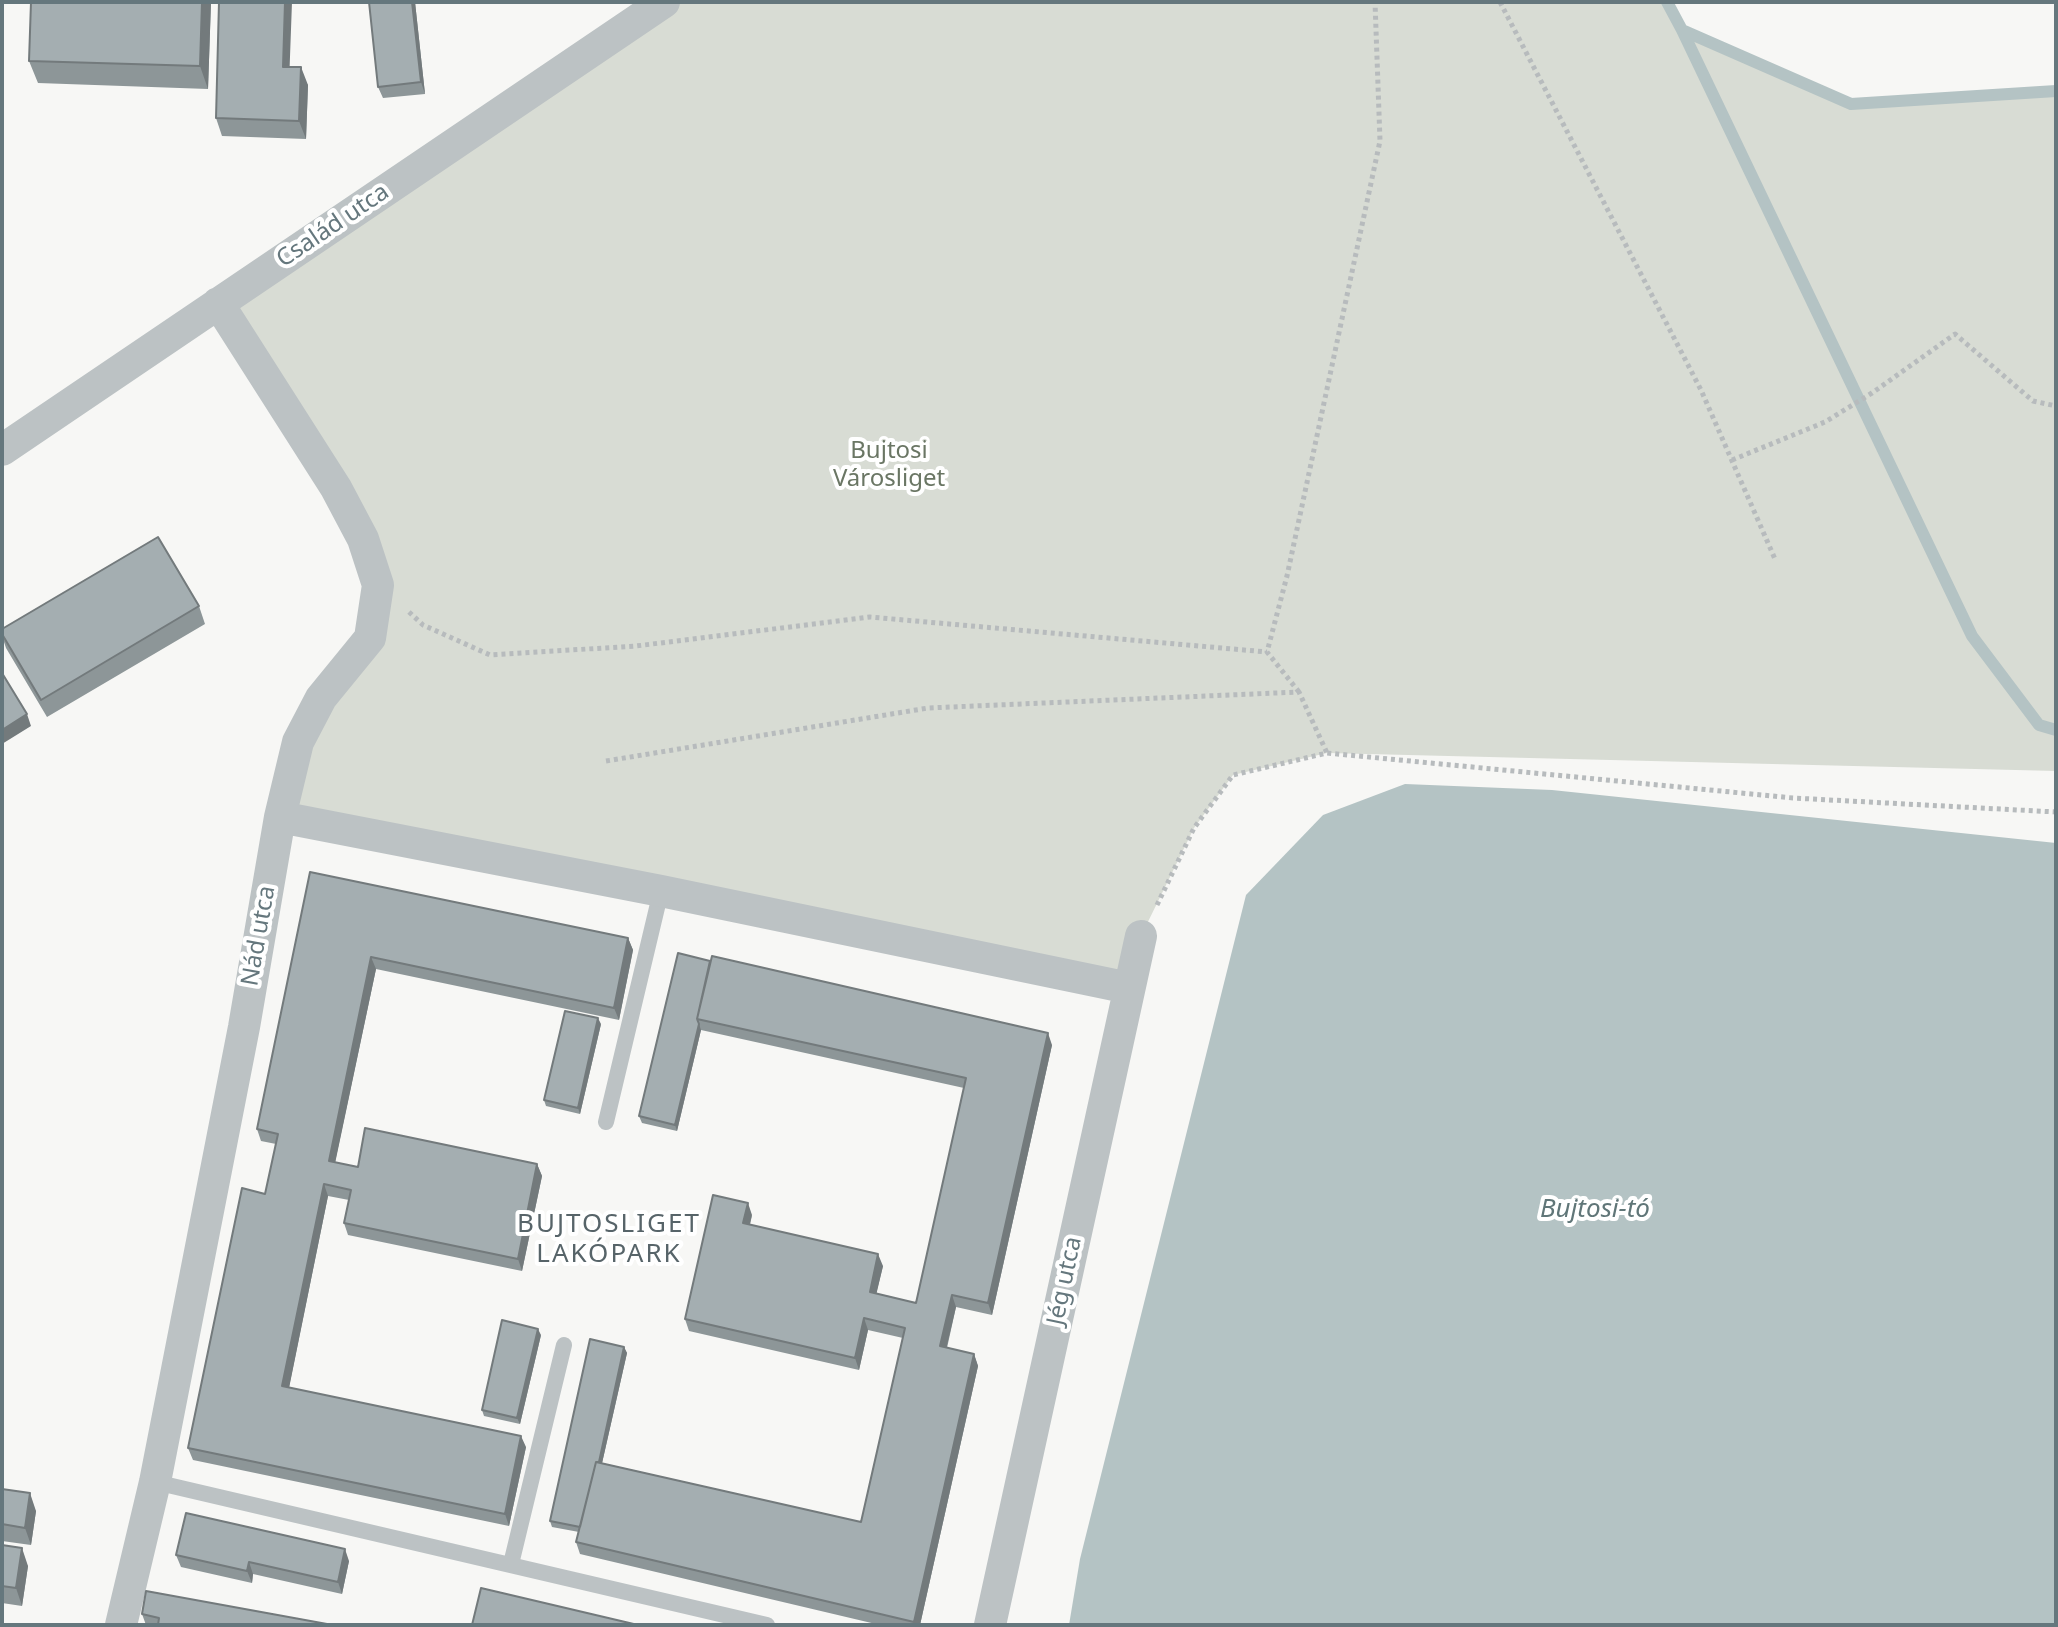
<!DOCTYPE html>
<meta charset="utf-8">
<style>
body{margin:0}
#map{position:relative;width:2058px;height:1627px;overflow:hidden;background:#f7f7f5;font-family:"Noto Sans",sans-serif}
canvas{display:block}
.frame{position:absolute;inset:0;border:4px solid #65777d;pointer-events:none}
</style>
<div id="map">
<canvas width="2058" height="1627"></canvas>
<div class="frame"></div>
</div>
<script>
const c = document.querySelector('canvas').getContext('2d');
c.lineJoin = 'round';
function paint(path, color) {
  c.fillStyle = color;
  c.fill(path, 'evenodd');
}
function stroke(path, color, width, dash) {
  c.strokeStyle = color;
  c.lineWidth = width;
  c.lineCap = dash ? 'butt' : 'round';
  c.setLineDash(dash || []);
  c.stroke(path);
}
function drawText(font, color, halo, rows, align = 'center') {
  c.font = font + ' "Noto Sans",sans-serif';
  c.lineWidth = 8;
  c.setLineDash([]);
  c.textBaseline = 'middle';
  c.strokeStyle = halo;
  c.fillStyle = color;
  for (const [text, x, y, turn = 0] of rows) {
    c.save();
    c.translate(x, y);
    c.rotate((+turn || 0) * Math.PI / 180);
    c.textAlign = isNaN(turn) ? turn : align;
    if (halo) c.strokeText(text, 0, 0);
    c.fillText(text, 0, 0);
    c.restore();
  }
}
paint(new Path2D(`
 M671,2H1667L1682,30L1851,104L2056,92V771L1327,753L1233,775L1194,828L1141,936L1129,988L280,817L298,742L370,638L378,585L218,303Z`), '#d8dcd4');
paint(new Path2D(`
 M1405,784L1552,790L2056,843V1625H1069L1080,1559L1246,895L1323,815Z`), '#b4c3c4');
stroke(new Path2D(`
 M1667,2L1682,30L1851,104L2056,91
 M1682,30L1972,636L2039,725L2056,730`), '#b4c3c4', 12);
stroke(new Path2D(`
 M1500,2L1701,390L1775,559
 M1732,460L1825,422L1872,393L1955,334L2033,401L2056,406
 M409,612L423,625L490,655L636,646L870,617L1267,652
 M1299,692L1267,652L1287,576L1380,141L1375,2
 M606,761L928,708L1299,692L1327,753
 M1157,905L1194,828L1233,775L1327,753L1793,798L2056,812`), '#b7bbbd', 5, [4, 4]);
stroke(new Path2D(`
 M606,1122L661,891
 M155,1482L767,1625
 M511,1564L564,1345`), '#bcc2c4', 16);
stroke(new Path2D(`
 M2,450L664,2
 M280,817L661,891L1129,988
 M121,1625L155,1482L244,1027L280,817L298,742L321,698L370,638L378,585L363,539L336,488L218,303
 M990,1625L1141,936`), '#bcc2c4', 32);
paint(new Path2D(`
 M211,2L208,89L38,83L29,61Z
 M369,2H415L425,94L383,98L378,87Z
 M290,67L308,85L306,139L222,136L216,118Z
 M199,606L205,624L47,717L6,648L2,636V629Z
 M310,872L628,938L633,950L619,1020L376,969L335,1162L358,1167L537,1164L542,1176L522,1271L348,1235L344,1223L349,1200L328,1196L289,1387L526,1447L509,1526L193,1460L188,1448L265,1194L276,1144L261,1141L257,1129Z
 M678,953L1052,1045L992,1315L956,1307L947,1348L974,1354L978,1366L920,1625H880L580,1554L576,1542L579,1532L552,1527L550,1521L624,1347L627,1353L602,1463L861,1522L903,1338L868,1330L859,1370L689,1331L685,1319L752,1215L750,1225L883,1266L876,1294L916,1303L964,1088L701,1030L677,1131L642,1123L639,1116Z
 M601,1024L580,1114L546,1106L544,1100Z
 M541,1335L520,1424L484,1416L482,1410Z
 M2,1489L36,1511L31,1545L2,1541Z
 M2,1545L28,1566L22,1606L2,1603Z
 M176,1555L349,1561L342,1594L253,1574L252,1583L181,1567Z
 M142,1614L328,1625H146Z`), '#8d9698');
paint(new Path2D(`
 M202,2H211L208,89L200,66Z
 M285,2H292L289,84L283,67Z
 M412,2H415L425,94L421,82Z
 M301,67L308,85L306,139L299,121Z
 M27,714L31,726L2,744V730Z
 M628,938L633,950L619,1020L614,1008Z
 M371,957L376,969L333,1173L329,1161Z
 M598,1018L601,1024L580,1114L578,1108Z
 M699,1024L701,1030L677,1131L675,1125Z
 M1048,1033L1052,1045L992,1315L988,1303Z
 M537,1164L542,1176L522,1271L518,1259Z
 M324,1184L328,1196L287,1398L282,1386Z
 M748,1203L752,1215L747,1235L743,1223Z
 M878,1254L883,1266L874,1304L870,1292Z
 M952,1295L956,1307L944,1358L940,1346Z
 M864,1318L868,1330L859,1370L855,1358Z
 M538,1329L541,1335L520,1424L517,1418Z
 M624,1347L627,1353L586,1534L584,1528Z
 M974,1354L978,1366L920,1625H915L914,1622Z
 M521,1436L526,1447L509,1526L505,1514Z
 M30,1493L36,1511L31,1545L25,1528Z
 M22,1548L28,1566L22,1606L16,1588Z
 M345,1549L349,1561L342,1594L338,1582Z
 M249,1562L253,1574L252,1583L247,1571Z`), '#737a7c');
const building = new Path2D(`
 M31,2H202L200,66L29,61Z
 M219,2H285L283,67H301L299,121L216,118Z
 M369,2H412L421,82L378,87Z
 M158,537L199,606L41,700L2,634V629Z
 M2,673L27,714L2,730Z
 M310,872L628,938L614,1008L371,957L329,1161L358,1167L365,1128L537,1164L518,1259L344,1223L351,1190L324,1184L282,1386L521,1436L505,1514L188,1448L242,1188L265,1194L278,1134L257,1129Z
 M678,953L710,961L697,1019L699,1024L675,1125L639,1116Z
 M712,956L1048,1033L988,1303L952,1295L940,1346L974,1354L914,1622L576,1542L596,1462L861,1522L905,1328L864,1318L855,1358L685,1319L713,1195L748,1203L743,1223L878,1254L870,1292L916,1303L966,1078L697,1019Z
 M565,1011L598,1018L578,1108L544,1100Z
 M502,1320L538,1329L517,1418L482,1410Z
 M590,1339L624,1347L599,1462H596L580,1527L550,1521Z
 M2,1489L30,1493L25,1528L2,1524Z
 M186,1513L345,1549L338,1582L249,1562L247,1571L176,1555Z
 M2,1545L22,1548L16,1588L2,1586Z
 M481,1588L638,1625H472Z
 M146,1591L327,1624V1625H158L159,1618L142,1614Z`);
paint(building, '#a4aeb1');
stroke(building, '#737a7c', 2);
drawText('24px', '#65777d', '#fff', [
 ["Család utca",333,226,-34],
 ["Nád utca",259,936,-80],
 ["Jég utca",1065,1281,-78]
]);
drawText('24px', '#6a7664', '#fff', [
 ["Bujtosi",889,451],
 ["Városliget",889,479]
]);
drawText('italic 26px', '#607678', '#fff', [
 ["Bujtosi-tó",1595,1210]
]);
c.letterSpacing = '2px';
drawText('26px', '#576469', '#fff', [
 ["BUJTOSLIGET",609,1225],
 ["LAKÓPARK",609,1255]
]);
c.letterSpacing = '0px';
</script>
